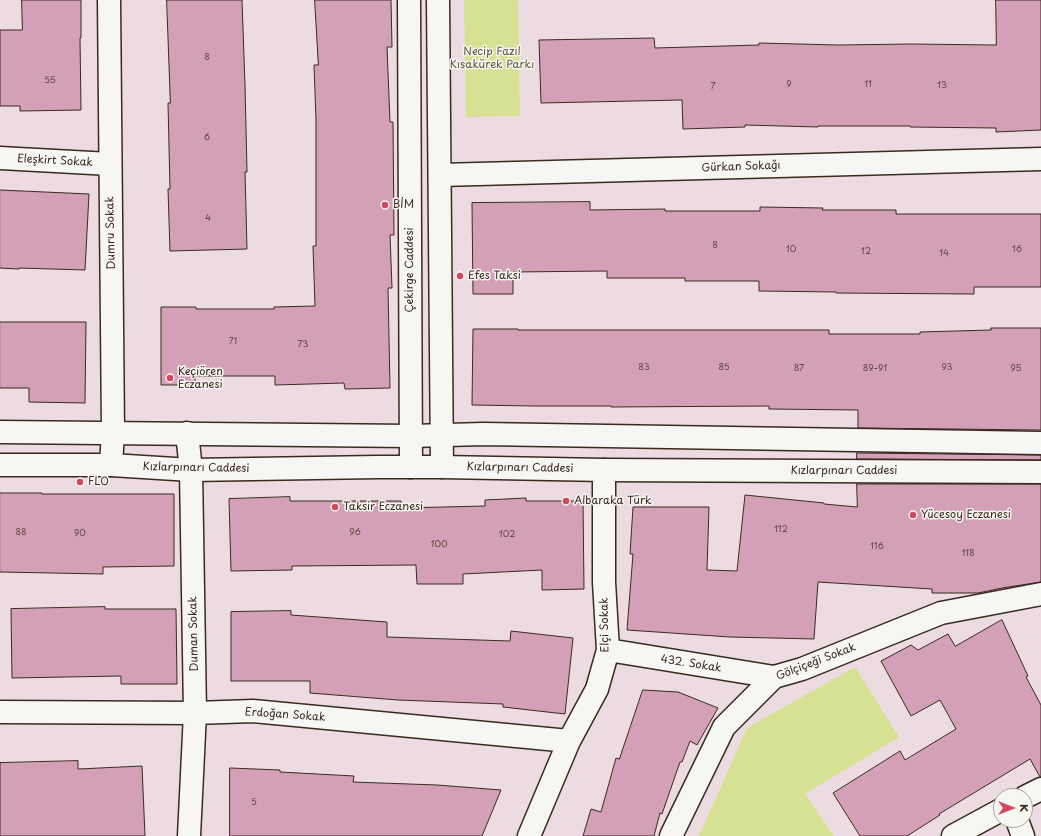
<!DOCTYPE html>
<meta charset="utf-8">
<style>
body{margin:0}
#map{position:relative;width:1041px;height:836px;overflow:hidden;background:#ecdce1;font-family:"Playpen Sans",sans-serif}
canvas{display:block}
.north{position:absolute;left:993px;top:788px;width:40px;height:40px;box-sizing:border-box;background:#f6f6f2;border:1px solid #aba49d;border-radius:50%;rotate:90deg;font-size:11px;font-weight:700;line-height:16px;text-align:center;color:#3b2a1e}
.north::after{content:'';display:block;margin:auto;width:14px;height:18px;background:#d1495b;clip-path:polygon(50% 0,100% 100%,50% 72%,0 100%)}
</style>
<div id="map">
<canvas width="1041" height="836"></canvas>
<div class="north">K</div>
</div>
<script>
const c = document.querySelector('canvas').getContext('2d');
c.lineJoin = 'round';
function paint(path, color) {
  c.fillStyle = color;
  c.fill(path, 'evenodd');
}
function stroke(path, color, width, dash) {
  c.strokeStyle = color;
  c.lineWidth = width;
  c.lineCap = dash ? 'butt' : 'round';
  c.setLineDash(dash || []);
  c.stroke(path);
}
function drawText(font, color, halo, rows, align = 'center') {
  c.font = font + ' "Playpen Sans",sans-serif';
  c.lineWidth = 3;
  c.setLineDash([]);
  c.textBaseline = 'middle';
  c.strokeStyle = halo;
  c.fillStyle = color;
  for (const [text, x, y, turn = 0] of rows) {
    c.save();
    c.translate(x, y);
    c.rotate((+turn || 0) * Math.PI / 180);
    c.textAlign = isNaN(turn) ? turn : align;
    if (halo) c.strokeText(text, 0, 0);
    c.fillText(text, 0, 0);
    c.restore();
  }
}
paint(new Path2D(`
 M464,0H518L520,116L466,117Z
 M855,667L899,737L805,794L834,836H699L747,728Z`), '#d6e194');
const building = new Path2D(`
 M22,0H81V38H80L81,110L20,111V106H0V30H22Z
 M167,0H242L245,85L247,172H245L247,249L170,251L168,189H170L168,103H170Z
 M315,0H391L392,47H387L390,122H393L394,235H390L392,288H388L390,388L345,389L344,383L275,385V376H195V385H161V307H196V309H274V307L315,306L313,246H316V120L314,65H318Z
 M996,0H1041V130L996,132V128L910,127V126H818V127L745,125V127L683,129L682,100L541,103L539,40L654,38L655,48L759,45V43L838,45L911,44L996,45Z
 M0,190L89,194L85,270L19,268V269L0,268Z
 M590,202V210L665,209V211H760V207L823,208L822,210H896V214H1041V287H974V294L836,293V292L759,291V281H685V278H607V271L513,272V294H473L472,203Z
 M0,322H86L85,403L29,402V388H0Z
 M991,328H1041V430L858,428V410L769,409V406L611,407V406H534L472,405L473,329H518V330H829V334H920V332L991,330Z
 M857,453L1041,455V460L857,459Z
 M857,484H1041V582L1002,588L978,593H932V589L818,582L814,639L730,637L627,630L633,554H630L633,507H709L707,570L737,571L745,495L824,503V504L857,507Z
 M0,493H42V494H174V566L103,567V574L0,572Z
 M290,497V501H401V508L485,506V500L526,498V501H583L584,589L542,590V570L463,574V584H417L416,565L292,566V570L231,571L229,499Z
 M105,607V609H176L177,684H121V676L12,678L11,609Z
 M291,611V615L387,622V637L510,641L511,631L573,638L565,714L503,707V704L398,700L310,693V681H231V612Z
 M1002,620L1028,676L1026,677L1041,705V777H1040L1030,759L939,814L940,815L907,836H860L833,793L900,751L905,760L956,729L940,700L911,716L881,661L911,645L918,650L948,634L955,646Z
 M643,690L678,692L718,708L697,745L690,741L682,762H680L662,814L660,813L654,836H583L591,809L601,812L616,758L619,759Z
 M78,761V769L142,766L145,836H0V763Z
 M230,768L280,770V772L354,776L353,782L437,785L501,790L482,836H230Z`);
paint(building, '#d4a0b8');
stroke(building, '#3b2a1e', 1);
const minor = new Path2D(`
 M109,0L113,432L111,465
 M0,158L110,164
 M440,175L1041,159
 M187,433L191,470L195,713L189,836
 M608,650L774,677
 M0,712L195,713L253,711L569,741
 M1025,797L1041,789
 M1017,820L1023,836
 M529,836L569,741L597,689L608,650L604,582V470
 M671,836L724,727L774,677L802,669L941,613L1041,594
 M953,836L1001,810`);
const secondary = new Path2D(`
 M409,0L411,467
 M438,0L442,467`);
const primary = new Path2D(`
 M0,432L411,436L483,434L1041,443
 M0,465H111L191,470L377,467H442L604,470L1041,472`);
stroke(minor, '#3b2a1e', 25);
stroke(secondary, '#3b2a1e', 25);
stroke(primary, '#3b2a1e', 25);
stroke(minor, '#f6f6f2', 22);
stroke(secondary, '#f6f6f2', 22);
stroke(primary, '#f6f6f2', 22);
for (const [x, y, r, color] of [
 [385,205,4,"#d1495b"],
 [460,276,4,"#d1495b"],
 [170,378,4,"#d1495b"],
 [80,482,4,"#d1495b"],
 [566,501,4,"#d1495b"],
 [335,507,4,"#d1495b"],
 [913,515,4,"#d1495b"]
]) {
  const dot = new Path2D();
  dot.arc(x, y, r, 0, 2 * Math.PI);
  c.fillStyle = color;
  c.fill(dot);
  stroke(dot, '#f6f6f2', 1.5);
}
drawText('9px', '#614844', null, [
 ["8",207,58],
 ["55",50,81],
 ["9",789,85],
 ["11",868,85],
 ["13",942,86],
 ["7",713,87],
 ["6",207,138],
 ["4",208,219],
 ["8",715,246],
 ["10",791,250],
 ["16",1017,250],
 ["12",866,252],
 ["14",944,254],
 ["71",233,342],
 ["73",303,345],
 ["83",644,368],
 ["85",724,368],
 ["93",947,368],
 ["87",799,369],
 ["89-91",875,369],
 ["95",1016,369],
 ["112",781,530],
 ["88",21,533],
 ["96",355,533],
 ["90",80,534],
 ["102",507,535],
 ["100",439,545],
 ["116",877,547],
 ["118",968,554],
 ["5",254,803]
]);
drawText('11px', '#62583c', '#f6f6f2', [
 ["Necip Fazıl",492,52],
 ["Kısakürek Parkı",492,65]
]);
drawText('11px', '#3b2a1e', '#f6f6f2', [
 ["Eleşkirt Sokak",55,161,3],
 ["Gürkan Sokağı",741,167,-2],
 ["Dumru Sokak",111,233,-91],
 ["Çekirge Caddesi",410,270,-90],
 ["Kızlarpınarı Caddesi",196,468,1],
 ["Kızlarpınarı Caddesi",520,468,1],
 ["Kızlarpınarı Caddesi",844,471],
 ["Elçi Sokak",605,625,-91],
 ["Duman Sokak",194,634,-91],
 ["Gölçiçeği Sokak",816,662,-21],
 ["432. Sokak",691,664,9],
 ["Erdoğan Sokak",285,715,4]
]);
drawText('11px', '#3b2a1e', '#f6f6f2', [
 ["BİM",393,205],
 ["Efes Taksi",468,276],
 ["Keçiören",178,372],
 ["Eczanesi",178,385],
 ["FLO",88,482],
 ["Albaraka Türk",574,501],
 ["Taksir Eczanesi",343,507],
 ["Yücesoy Eczanesi",921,515]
], 'left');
</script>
